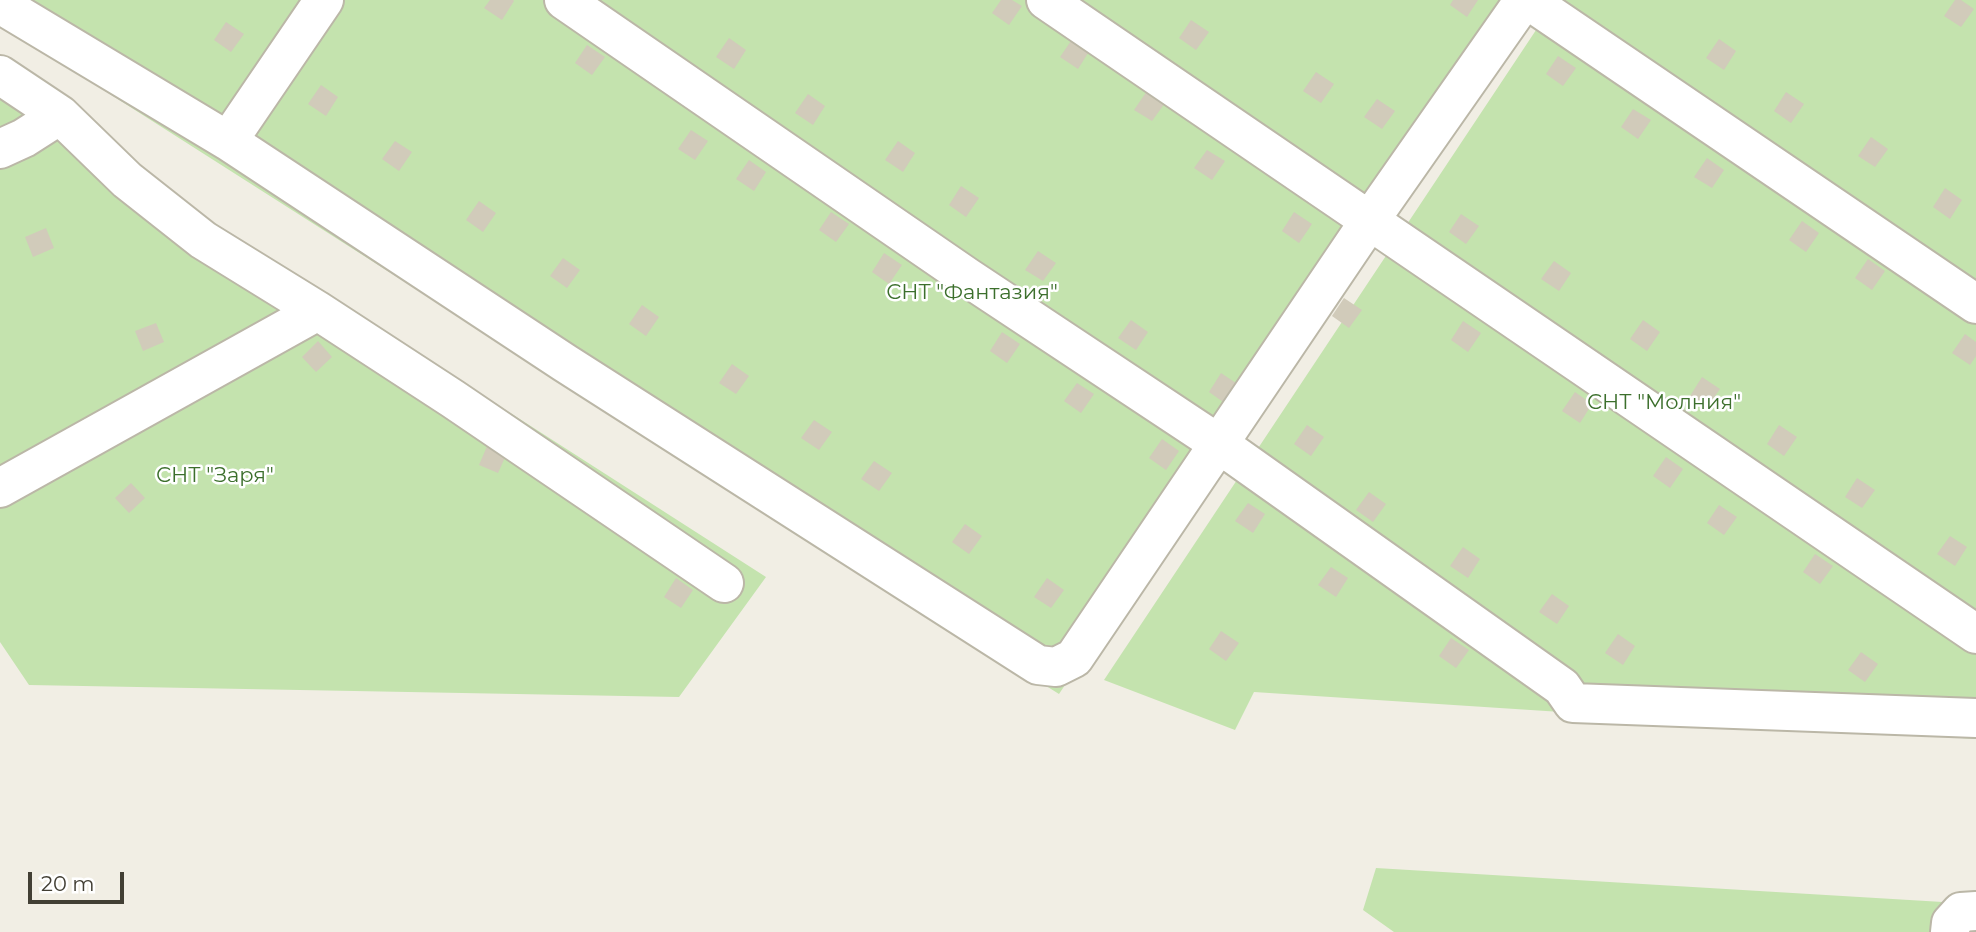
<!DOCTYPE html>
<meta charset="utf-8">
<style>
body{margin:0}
#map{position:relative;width:1976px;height:932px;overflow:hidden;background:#f1eee4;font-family:Montserrat,sans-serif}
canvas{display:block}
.scale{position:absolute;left:28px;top:872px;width:96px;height:32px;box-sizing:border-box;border:4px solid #423f34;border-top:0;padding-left:9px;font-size:21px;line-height:24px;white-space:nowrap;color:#423f34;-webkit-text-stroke:5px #fff;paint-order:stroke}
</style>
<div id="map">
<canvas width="1976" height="932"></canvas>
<div class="scale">20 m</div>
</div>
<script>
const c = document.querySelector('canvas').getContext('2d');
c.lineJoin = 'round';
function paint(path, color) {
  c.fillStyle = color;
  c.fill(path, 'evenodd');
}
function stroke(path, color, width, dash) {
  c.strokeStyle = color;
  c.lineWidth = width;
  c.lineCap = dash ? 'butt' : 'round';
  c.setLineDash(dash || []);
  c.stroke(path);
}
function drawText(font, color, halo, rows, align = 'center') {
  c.font = font + ' Montserrat,sans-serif';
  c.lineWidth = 5;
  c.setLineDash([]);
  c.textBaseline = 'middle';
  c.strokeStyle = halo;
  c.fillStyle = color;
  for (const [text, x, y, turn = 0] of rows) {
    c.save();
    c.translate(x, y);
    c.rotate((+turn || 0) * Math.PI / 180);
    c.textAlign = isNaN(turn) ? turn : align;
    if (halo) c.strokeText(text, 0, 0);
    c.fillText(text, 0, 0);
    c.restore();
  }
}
paint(new Path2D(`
 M0,0H1521L1059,694L554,377L0,24Z
 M1556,0H1976V739L1254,692L1235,730L1104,680Z
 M0,62L141,176L766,577L679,697L29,685L0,642Z
 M1376,868L1976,904V932H1394L1363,910Z`), '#c4e3ae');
paint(new Path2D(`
 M490,0H513L514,1L502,20L484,8Z
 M1001,0H1012L1022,6L1009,25L992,13Z
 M1453,0H1478L1467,17L1450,5Z
 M1955,0H1961L1974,9L1961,27L1944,16Z
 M1191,20L1209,32L1196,50L1179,38Z
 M226,22L244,34L231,52L214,40Z
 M729,38L746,50L734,69L716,57Z
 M1073,38L1090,50L1078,69L1060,57Z
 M1719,39L1736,51L1724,70L1706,58Z
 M587,45L605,57L592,75L575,63Z
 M1558,56L1576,68L1563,86L1546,74Z
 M1316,72L1334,84L1321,103L1303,91Z
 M321,85L338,97L326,116L308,104Z
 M1147,91L1165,103L1152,121L1134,110Z
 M1786,92L1804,104L1791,123L1774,111Z
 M808,94L825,106L813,125L795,113Z
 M1377,99L1395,111L1382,129L1364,117Z
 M1633,109L1651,120L1638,139L1621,127Z
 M691,130L708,141L695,160L678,149Z
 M1871,137L1888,149L1875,167L1858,156Z
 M395,141L412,152L399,171L382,159Z
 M898,141L915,153L903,172L885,160Z
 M1207,150L1225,161L1212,180L1194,168Z
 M1707,158L1724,170L1712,188L1694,177Z
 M749,160L766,172L754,191L736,179Z
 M961,186L979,198L966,217L949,205Z
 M1945,188L1962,200L1950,219L1933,207Z
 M479,201L496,213L483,232L466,220Z
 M831,212L849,224L836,242L819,230Z
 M1294,212L1312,224L1299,243L1282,231Z
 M1461,214L1479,226L1466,244L1449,232Z
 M1802,221L1819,233L1806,252L1789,240Z
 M46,228L54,248L33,257L25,237Z
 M1038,251L1056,263L1043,281L1025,270Z
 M884,253L902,265L889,284L872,272Z
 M563,258L580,270L567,288L550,276Z
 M1868,259L1885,271L1872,290L1855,278Z
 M1554,261L1571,273L1559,291L1541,279Z
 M1344,298L1362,310L1349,328L1332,316Z
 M642,305L659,317L646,336L629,324Z
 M1131,320L1148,332L1136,350L1118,338Z
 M1643,320L1660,332L1647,351L1630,339Z
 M1463,321L1481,333L1468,352L1451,340Z
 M156,323L164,342L143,351L135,331Z
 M1002,332L1020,344L1007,363L990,351Z
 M1965,334L1976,342V356L1970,365L1952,353Z
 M318,341L332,357L316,372L302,357Z
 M732,364L749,376L736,394L719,383Z
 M1221,373L1239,385L1226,404L1209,392Z
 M1702,377L1720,389L1707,407L1690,396Z
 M1077,383L1094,394L1081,413L1064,401Z
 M1575,392L1592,404L1580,423L1562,411Z
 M814,420L832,432L819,450L801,438Z
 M1307,425L1324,437L1311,456L1294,444Z
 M1779,425L1797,437L1784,456L1767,444Z
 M1162,439L1179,451L1166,470L1149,458Z
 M488,444L507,453L498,473L479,465Z
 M1666,457L1683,469L1670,488L1653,476Z
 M874,461L892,473L879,491L861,479Z
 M1857,478L1875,490L1862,508L1845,497Z
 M131,483L145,498L129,513L115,498Z
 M1369,492L1386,504L1373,522L1356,510Z
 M1248,503L1265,514L1253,533L1235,521Z
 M1719,505L1737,517L1724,535L1707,523Z
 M965,524L982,536L969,554L952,542Z
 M1950,536L1967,547L1955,566L1937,554Z
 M1463,547L1480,559L1468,578L1450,566Z
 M1815,554L1833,566L1820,584L1803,572Z
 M1331,567L1348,578L1336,597L1318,585Z
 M676,578L693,590L681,608L664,597Z
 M1047,578L1064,590L1051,608L1034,597Z
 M1552,594L1569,606L1557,624L1539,612Z
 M1221,631L1239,643L1226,661L1209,649Z
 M1618,634L1635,646L1623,665L1605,653Z
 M1451,638L1469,650L1456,668L1439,656Z
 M1861,652L1878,664L1865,682L1848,670Z`), '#d1cbba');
const minor = new Path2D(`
 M564,0L967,277L1219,444L1562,687L1573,703L1976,718
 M1046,0L1976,634
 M1528,0L1976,304
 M0,4L228,141L565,363L1038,665L1056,667L1074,658L1370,220L1524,0
 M0,75L60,115L127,180L203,240L318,311L453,399L724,583
 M228,141L324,0
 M0,149L24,138L60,115
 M0,488L318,311
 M1950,932L1951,923L1961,912L1976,911`);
stroke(minor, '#bbb7a7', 42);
stroke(minor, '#fff', 38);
drawText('21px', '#3c6f2c', '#fff', [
 ["СНТ \"Фантазия\"",972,293],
 ["СНТ \"Молния\"",1664,403],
 ["СНТ \"Заря\"",215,476]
]);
</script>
